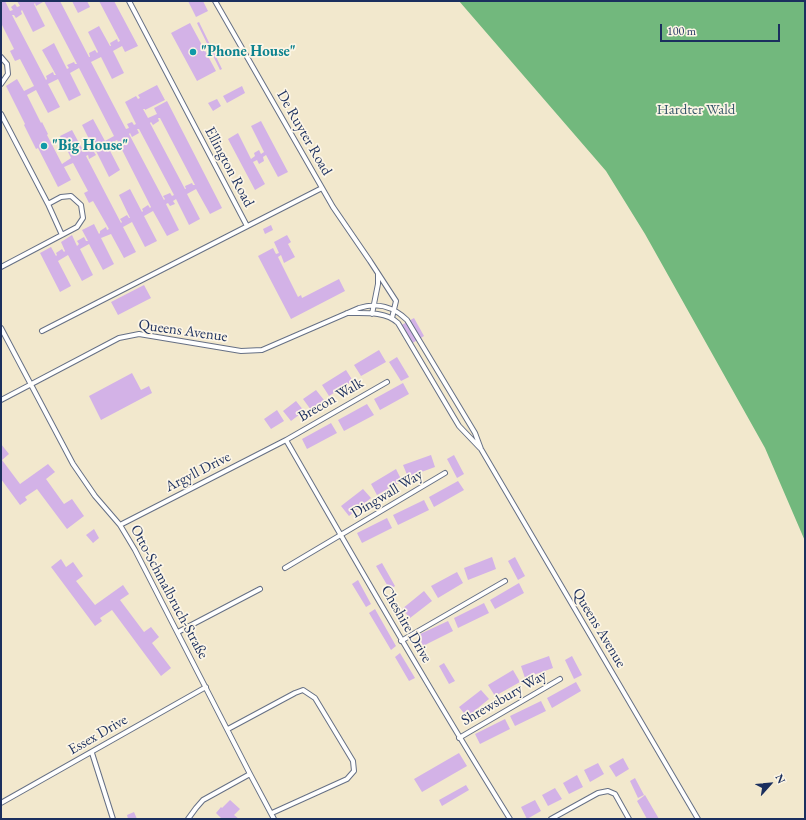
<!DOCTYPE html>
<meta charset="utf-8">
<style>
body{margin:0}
#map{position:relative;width:806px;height:820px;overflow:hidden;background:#f2e8cd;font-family:"EB Garamond",serif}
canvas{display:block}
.frame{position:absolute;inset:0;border:2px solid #1b2f5e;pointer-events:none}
.north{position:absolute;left:750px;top:764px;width:40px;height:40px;-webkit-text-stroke:3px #fcf5e5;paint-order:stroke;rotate:63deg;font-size:11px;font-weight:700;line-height:16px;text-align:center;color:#1b2f5e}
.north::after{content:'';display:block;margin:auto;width:14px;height:18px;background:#1b2f5e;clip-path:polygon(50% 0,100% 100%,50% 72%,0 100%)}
.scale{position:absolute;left:660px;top:24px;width:120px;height:18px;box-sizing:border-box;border:2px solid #1b2f5e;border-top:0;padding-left:5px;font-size:12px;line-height:14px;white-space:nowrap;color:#1b2f5e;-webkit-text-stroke:3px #fcf5e5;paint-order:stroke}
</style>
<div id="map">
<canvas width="806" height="820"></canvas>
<div class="frame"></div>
<div class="north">N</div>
<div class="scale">100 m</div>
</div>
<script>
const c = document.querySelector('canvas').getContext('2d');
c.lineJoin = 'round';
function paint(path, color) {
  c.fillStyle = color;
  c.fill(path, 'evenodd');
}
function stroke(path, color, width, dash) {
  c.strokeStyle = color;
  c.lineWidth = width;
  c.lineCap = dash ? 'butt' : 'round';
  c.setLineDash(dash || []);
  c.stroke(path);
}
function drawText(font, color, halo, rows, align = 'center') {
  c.font = font + ' "EB Garamond",serif';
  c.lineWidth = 3.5;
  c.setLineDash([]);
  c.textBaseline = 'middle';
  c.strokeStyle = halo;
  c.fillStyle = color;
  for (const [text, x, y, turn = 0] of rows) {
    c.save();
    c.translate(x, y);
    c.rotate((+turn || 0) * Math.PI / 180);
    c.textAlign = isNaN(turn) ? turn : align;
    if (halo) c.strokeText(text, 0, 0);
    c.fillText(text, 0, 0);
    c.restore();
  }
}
paint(new Path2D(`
 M459,1H805V541L765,448L645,234L606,171Z`), '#72b87d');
paint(new Path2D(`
 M1,1H5L10,11L13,10L11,7L15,4L17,7L20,6L17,1H42L43,2L36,6L35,3L34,4L45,26L33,32L22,10L21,11L22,14L16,18L14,15H12L46,80L47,79L46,76L53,72L54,75H56L42,50L54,43L67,69L69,68L67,65L74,62L75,64H77L44,1H60L89,57H90L89,53L95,50L97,53L98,52L88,32L99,26L110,46H111L110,43L117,39L118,42L120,41L99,1H114L138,46L125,52L122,46L113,51L124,73L112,79L101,57L91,62L126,129L129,128L127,124L132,122L134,125L136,124L125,102L136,96L138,99L140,98L138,95L157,85L165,100L145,110V109H143L148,118L157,114L154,108L167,101L222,208L210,214L196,189L187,194L200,219L189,225L176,199L173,201L175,204L170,206L168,203L166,204L179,230L167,236L153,211L144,216L157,241L145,247L132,222L123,227L136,252L124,258L111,234L101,238L114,264L103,270L89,244L80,249L93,275L82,281L68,255L58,261L71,286L60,292L40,253L51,247L56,256L57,255L56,253L62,249L64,252L65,251L61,242L72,235L77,246L79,244L77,241L84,237L86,241H88L82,230L94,224L99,234L100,233V231L106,227L107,230L109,229L93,201L89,203L84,193L88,191L73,163L64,167L71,180L58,187L38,148L36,149L24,125L25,124L6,86L17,79L24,91L34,86L20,59L15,61L10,51L14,49L1,23ZM79,68L114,136L105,141L93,119L82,125L93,147L84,152L72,130L60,136L71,158L62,164L47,135L48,134L42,122L41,123L27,95L36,90L48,113L60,107L48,84L58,79L69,101L81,95L70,73ZM158,118H160L195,185H193L192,183L185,186L186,189H185L150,123L151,122L153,125L159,121ZM137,129H139L174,195L172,196L170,193L163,196L165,199L164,200L129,134L130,133L132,137L139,133ZM117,140L151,207L150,208L148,205L142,209L143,211L142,212L130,189L119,195L130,218H129L127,215L120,219L122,222L121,223L86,156L88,155L89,159L96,155L94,152L96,151L109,177L120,170L107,145L109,144L110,147L117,143L115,141Z
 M72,1H87L90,7L78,13Z
 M188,1H203L208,11L196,17Z
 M199,22L222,69L220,70L197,23Z
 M190,23L216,71L197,81L171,33Z
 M242,86L245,93L227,103L223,96Z
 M217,99L221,106L213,111L208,103Z
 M261,121L288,172L278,177L266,155L263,157L264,161L259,164L257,160L253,162L265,184L255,190L228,139L238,133L251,159L255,156L254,153L259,150L261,154L264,152L251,126Z
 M271,225L273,230L265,234L263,229Z
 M287,235L291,242L288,244L295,257L284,263L281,255L278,257L298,297L301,295L302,298L339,279L345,291L291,319L258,256L273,248L276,254L279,253L274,242Z
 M144,285L151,298L118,315L111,302Z
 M414,318L424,336L411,344L400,326Z
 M379,350L386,362L361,376L354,365Z
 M397,357L409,377L401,381L389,362Z
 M346,370L353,381L329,396L322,385Z
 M132,373L141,390L149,386L152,393L101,420L89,396Z
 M403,383L409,394L380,410L374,399Z
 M316,390L324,400L311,410L303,399Z
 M296,401L304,411L291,421L283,411Z
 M367,404L374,415L344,431L338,420Z
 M277,410L284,421L271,429L264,419Z
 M331,423L337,433L307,449L302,439Z
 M1,444L9,454L2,460L20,484L48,464L55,472L46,479L64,504L72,499L84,516L67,529L37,489L25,497L27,500L20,505L1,479Z
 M431,455L435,467L408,477L403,465Z
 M454,455L464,474L457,478L447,459Z
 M396,469L402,481L377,495L371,484Z
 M458,481L464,490L434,507L429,497Z
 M363,489L371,498L349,516L341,506Z
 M424,500L429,510L398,525L393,515Z
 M387,518L392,528L362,543L357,533Z
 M94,529L99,538L93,543L86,535Z
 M492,557L496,569L468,580L464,568Z
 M515,557L525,576L518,580L508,561Z
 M61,559L66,567L73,562L83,576L76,581L95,605L123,585L129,594L120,600L144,632L151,627L159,637L152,643L171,668L161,676L112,610L100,618L102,621L95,626L51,567Z
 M382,563L395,586L390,590L376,566Z
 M457,572L463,583L438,598L431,586Z
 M358,580L371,604L366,607L352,584Z
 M519,583L524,593L495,609L490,600Z
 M424,591L432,601L410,618L402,609Z
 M484,603L489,613L458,628L454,618Z
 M375,609L396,646L391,650L369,613Z
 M448,621L453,631L423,646L418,635Z
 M400,653L415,678L409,681L395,657Z
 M549,656L553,668L525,678L521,666Z
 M572,656L582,675L574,679L565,660Z
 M444,663L455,681L449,684L439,666Z
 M513,670L520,682L495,696L488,685Z
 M576,682L581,691L552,708L547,698Z
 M481,690L489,699L467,717L459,707Z
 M541,701L546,711L515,726L510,716Z
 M505,719L510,729L480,744L475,734Z
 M459,753L467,766L422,792L414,779Z
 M623,758L629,769L616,777L609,766Z
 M598,763L604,774L590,782L584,770Z
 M577,775L583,787L569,794L563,783Z
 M635,778L644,795L638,798L630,781Z
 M466,785L469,790L442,806L439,800Z
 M555,788L562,799L548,806L542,795Z
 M645,795L659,819H647L637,801Z
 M230,800L240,809L234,815L239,819H222L216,813L221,807L222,808Z
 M535,800L541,811L527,819L521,807Z
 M134,812L137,819H128L127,815Z`), '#d3b2e7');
const lane = new Path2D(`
 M129,1L247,226
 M215,1L333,207L370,261L396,301L392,318
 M1,57L7,64L8,74L1,84
 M1,114L48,204L61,197L71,196L81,205L83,218L77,227L1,267
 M48,204L62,235
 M347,313C364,313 386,311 398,323L453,416L459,426L480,448
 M372,314L378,284V274
 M1,328L73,464L95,496L120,525L135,550L250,774L274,819
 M42,331L322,188
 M1,400L119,338L139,334L241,351L262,350L359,308C377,302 394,307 407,320L475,433L481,449L698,819
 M286,440C359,567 432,694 510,819
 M120,525L286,440L387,382
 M285,568L445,473
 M178,632L260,589
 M401,641L505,581
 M228,729L295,693L303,690L315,698L353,761L354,771L347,779L272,813
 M459,738L560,679
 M92,753L113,819
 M1,803L206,687
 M188,819L196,808L203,800L250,774
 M551,819L598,793L608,791L615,794L629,819`);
stroke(lane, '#667085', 6);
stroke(lane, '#fff', 4);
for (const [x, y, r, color] of [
 [193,52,4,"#0f9aa8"],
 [44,146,4,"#0f9aa8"]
]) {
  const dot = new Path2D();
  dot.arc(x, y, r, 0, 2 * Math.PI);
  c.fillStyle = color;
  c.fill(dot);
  stroke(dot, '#fcf5e5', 1.5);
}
drawText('bold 15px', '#0d838f', '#fcf5e5', [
 ["\"Phone House\"",201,52],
 ["\"Big House\"",52,146]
], 'left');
drawText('15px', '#38596b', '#fcf5e5', [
 ["Hardter Wald",696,110]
]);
drawText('15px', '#1b2f5e', '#fcf5e5', [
 ["De Ruyter Road",304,133,60],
 ["Ellington Road",229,167,62],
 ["Queens Avenue",183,331,8],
 ["Brecon Walk",331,400,-30],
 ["Argyll Drive",198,472,-27],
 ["Dingwall Way",387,494,-31],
 ["Otto-Schmalbruch-Straße",169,592,62],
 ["Cheshire Drive",406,624,60],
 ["Queens Avenue",599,628,59],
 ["Shrewsbury Way",504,698,-30],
 ["Essex Drive",98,735,-30]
]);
</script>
